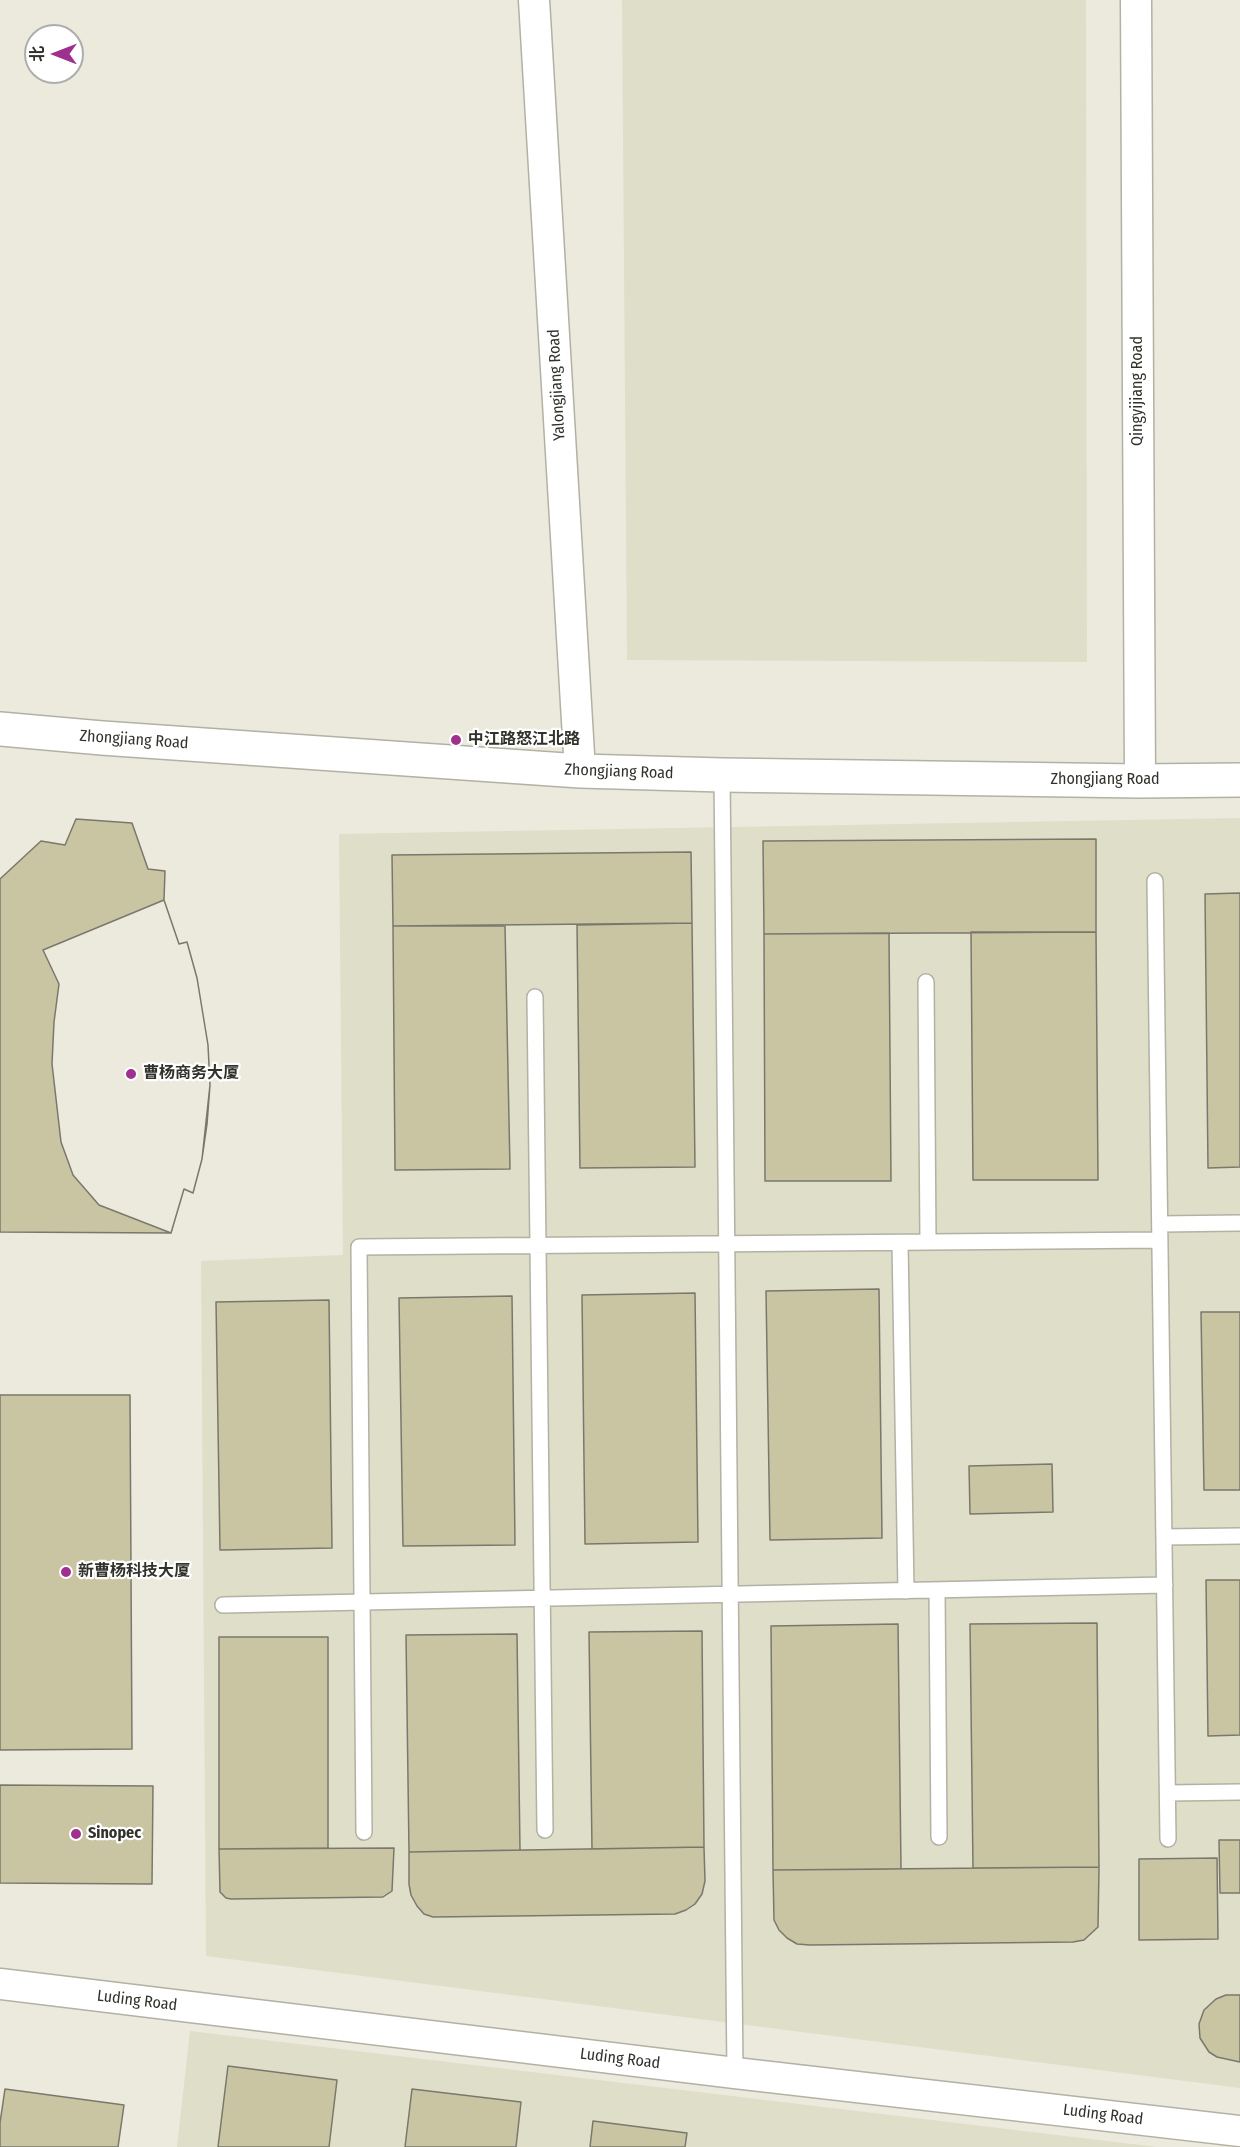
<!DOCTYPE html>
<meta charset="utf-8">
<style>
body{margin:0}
#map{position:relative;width:1240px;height:2147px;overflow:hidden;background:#ebeadc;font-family:"Fira Sans Condensed","Noto Sans SC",sans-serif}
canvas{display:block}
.north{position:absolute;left:24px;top:24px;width:60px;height:60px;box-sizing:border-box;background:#fff;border:2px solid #adadab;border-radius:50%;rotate:270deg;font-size:16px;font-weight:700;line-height:24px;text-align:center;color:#32322d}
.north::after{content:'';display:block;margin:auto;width:21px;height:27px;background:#9f308e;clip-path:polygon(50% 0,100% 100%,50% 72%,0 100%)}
</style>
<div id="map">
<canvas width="1240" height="2147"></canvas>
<div class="north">北</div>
</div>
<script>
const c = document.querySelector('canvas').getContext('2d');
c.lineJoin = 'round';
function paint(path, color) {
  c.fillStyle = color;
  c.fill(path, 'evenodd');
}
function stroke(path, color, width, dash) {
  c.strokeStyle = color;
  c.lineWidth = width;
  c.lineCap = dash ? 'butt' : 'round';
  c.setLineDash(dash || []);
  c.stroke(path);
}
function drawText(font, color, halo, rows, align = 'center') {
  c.font = font + ' "Fira Sans Condensed","Noto Sans SC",sans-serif';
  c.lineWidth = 4.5;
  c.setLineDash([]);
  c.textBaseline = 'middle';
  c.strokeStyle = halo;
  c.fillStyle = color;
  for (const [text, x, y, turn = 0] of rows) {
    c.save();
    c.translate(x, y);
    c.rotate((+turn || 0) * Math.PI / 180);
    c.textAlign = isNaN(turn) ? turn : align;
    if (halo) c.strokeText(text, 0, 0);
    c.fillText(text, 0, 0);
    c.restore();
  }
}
paint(new Path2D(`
 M622,0H1086L1087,662L627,660Z
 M1240,818V2088L206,1956L201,1261L343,1255L339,834Z
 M190,2031L1157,2147H177Z`), '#dfdec9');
const building = new Path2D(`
 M76,819L132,823L148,869L165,871L164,900L179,944L187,942L197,978L208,1045L210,1085L207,1124L202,1159L193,1193L184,1189L171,1233L0,1232V879L41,841L65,845Z
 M1096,839V932L764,934L763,841Z
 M691,852L692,923L393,926L392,855Z
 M1240,893V1167L1208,1168L1205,894Z
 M164,900L179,944L187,942L197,978L208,1045L210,1085L202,1159L193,1193L184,1189L171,1233L99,1205L73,1175L61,1142L52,1064L54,1022L59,984L43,950Z
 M692,923L695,1167L580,1168L577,925Z
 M393,926H505L510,1169L395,1170Z
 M971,932H1096L1098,1180H973Z
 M889,933L891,1181H765L764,934Z
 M879,1289L882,1538L770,1540L766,1291Z
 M695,1293L698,1542L585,1544L582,1295Z
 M512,1296L515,1545L403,1546L399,1298Z
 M329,1300L332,1548L220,1550L216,1302Z
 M1201,1312H1240V1490H1204Z
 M0,1395H130L132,1749L0,1750Z
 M1052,1464L1053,1512L970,1514L969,1466Z
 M1206,1580H1240V1735L1208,1736Z
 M1097,1623L1099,1867L973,1868L970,1624Z
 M898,1624L901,1869L773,1870L771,1626Z
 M702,1631L704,1847L592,1849L589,1632Z
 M517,1634L520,1850L409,1852L406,1635Z
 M219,1637H328V1848L219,1849Z
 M0,1785L153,1786L152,1884L0,1883Z
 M1219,1840H1240V1893H1220Z
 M704,1847L705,1881L702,1894L695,1904L686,1910L675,1914L433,1917L424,1914L417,1906L411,1895L409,1884V1852Z
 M394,1848L392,1891L383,1897L231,1899L226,1898L220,1892L219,1849Z
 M1217,1858L1218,1939L1139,1940V1859Z
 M1099,1867L1098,1927L1084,1940L1073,1942L810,1945L797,1944L787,1938L779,1930L774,1920L773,1870Z
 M1226,1995H1240V2062L1217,2057L1209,2052L1200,2038L1199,2024L1204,2010L1216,1999Z
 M228,2066L337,2080L329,2147H218Z
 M5,2089L124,2105L118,2147H0V2123Z
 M412,2089L521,2102L516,2147H405Z
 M593,2121L687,2133L685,2147H590Z`);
paint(building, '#c9c5a3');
stroke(building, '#7a786d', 1.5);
const lane = new Path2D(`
 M722,775L735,2073
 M1155,881L1168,1839
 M926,982L928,1242
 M535,997L545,1830
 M1160,1224L1240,1223
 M900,1243L906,1591
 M1164,1537L1240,1536
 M937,1590L939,1837
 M223,1605L1165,1585
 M1168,1793L1240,1792
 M364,1832L359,1247L1160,1240`);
const street = new Path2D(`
 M534,0L580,771
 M1136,0L1140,781
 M0,1984L735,2073L1240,2131`);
const secondary = new Path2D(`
 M0,729L102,738L580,771L722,775L1140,781L1240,780`);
stroke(lane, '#b2b1a4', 18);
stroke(street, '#b2b1a4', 33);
stroke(secondary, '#b2b1a4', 36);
stroke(lane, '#fff', 15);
stroke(street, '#fff', 30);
stroke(secondary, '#fff', 33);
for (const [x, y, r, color] of [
 [456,740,6,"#9f308e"],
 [131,1074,6,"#9f308e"],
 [66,1572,6,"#9f308e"],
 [76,1834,6,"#9f308e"]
]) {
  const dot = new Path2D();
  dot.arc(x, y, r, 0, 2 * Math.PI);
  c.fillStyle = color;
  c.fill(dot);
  stroke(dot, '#fff', 2);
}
drawText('16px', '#32322d', '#fff', [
 ["Yalongjiang Road",557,385,-93],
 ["Qingyijiang Road",1138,391,-90],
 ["Zhongjiang Road",134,740,4],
 ["Zhongjiang Road",619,772,2],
 ["Zhongjiang Road",1105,780],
 ["Luding Road",137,2001,7],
 ["Luding Road",620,2059,7],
 ["Luding Road",1103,2115,7]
]);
drawText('bold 16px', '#32322d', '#fff', [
 ["中江路怒江北路",468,740],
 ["曹杨商务大厦",143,1074],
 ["新曹杨科技大厦",78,1572],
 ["Sinopec",88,1834]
], 'left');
</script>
